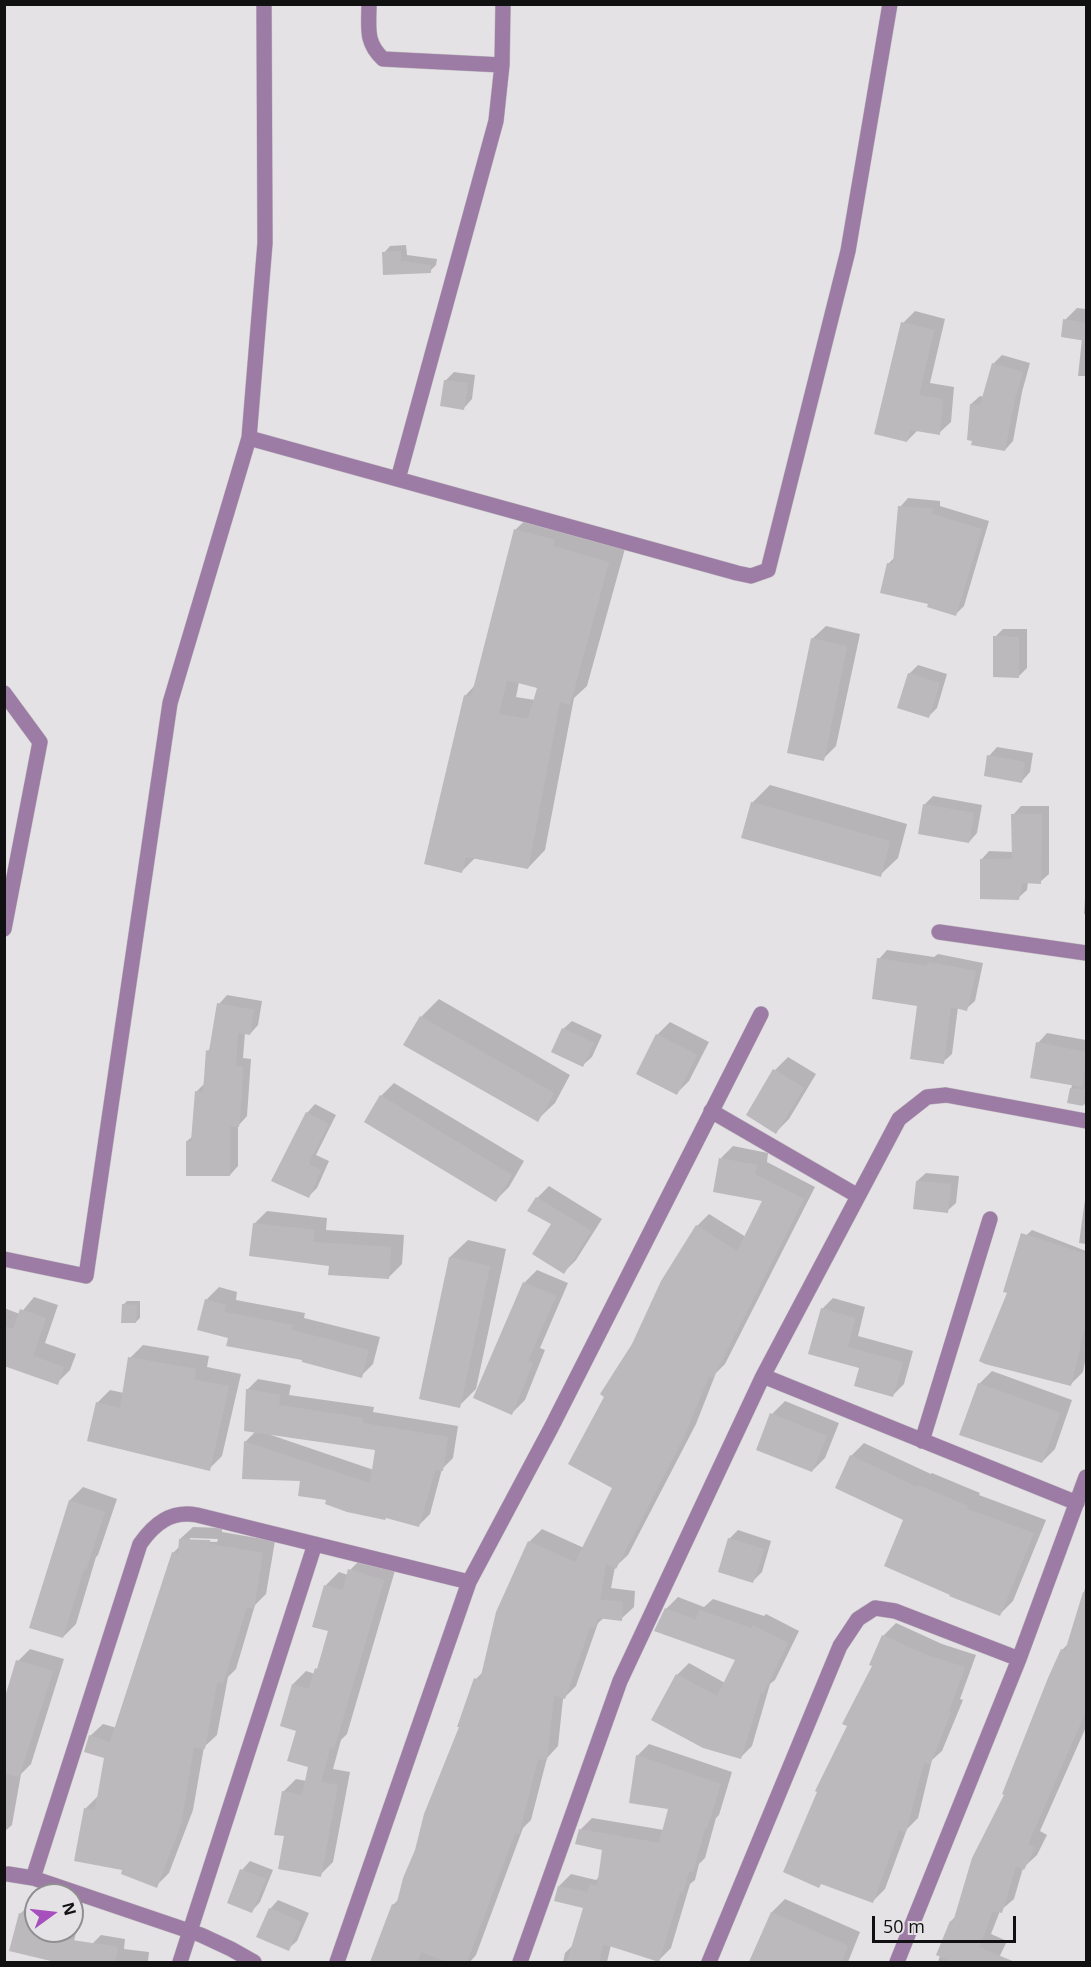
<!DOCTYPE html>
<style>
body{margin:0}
#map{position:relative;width:1091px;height:1967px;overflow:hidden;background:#e5e2e6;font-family:"Open Sans",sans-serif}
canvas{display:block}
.frame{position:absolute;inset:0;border:6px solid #121112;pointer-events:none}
.north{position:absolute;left:24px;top:1883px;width:60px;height:60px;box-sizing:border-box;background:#e5e2e6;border:2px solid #918e91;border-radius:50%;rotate:75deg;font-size:16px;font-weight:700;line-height:24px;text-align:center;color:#121112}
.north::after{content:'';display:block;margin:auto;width:21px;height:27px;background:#a64fbd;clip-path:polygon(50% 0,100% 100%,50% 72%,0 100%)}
.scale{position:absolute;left:872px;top:1916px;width:144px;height:27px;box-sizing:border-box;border:3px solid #121112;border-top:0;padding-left:8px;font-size:18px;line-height:21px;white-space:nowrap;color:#121112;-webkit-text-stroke:4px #e5e2e6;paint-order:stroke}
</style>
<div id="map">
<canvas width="1091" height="1967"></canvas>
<div class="frame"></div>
<div class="north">N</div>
<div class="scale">50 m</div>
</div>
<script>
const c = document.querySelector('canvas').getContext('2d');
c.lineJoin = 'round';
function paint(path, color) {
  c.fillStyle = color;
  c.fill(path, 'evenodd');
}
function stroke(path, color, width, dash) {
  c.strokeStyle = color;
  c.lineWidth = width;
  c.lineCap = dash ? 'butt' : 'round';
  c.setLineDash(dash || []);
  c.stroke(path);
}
paint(new Path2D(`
 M406,245L407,255L437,259L436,265L430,271L385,274L384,253L390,246Z
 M1077,308L1086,309V376H1078L1082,339L1065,320Z
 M915,311L945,319L930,383L954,387L951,422L939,433L918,430L907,441L903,323Z
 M1002,355L1030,363L1022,392L1013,441L1005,450L971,404L980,396L984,397L994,363Z
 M454,372L475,375L472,399L464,408L445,381Z
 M908,498L940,501V506L989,521L964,606L956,614L930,603L888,564L895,557L900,507Z
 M533,513L626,545L587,686L574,698L545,850L528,868L476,857L462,871L465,696L475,685L515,530ZM519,682L539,687L535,700L516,697Z
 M826,626L860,634L836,746L823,759L812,639Z
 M1003,629H1027V668L1019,676L995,637Z
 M918,665L947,674L937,708L929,716L909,674Z
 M997,747L1033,753L1030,772L1022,781L989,756Z
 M770,785L907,824L898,858L880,875L752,803Z
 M933,796L982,805L977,833L969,842L924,805Z
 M1021,806H1049V874L1040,882H1028L1027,890L1018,898L981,860L989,851L1013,852V815Z
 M1086,881V914H1084Z
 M887,950L934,957L938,954L983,963L975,1001L966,1009L958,1007L952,1054L943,1062L919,1005L879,959Z
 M227,995L262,1001L258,1025L250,1034L245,1033L243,1058L251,1059L247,1116L238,1126V1166L230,1175L187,1141L193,1136L196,1092L205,1083L208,1051L211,1047L219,1004Z
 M439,999L570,1075L555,1103L537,1120L406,1044L422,1016Z
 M572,1021L602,1035L592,1057L583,1065L563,1029Z
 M670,1022L709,1042L689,1081L676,1094L657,1035Z
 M1047,1033L1086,1040V1105L1069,1102L1072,1084L1038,1043Z
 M788,1057L816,1074L789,1119L776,1132L775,1070Z
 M394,1083L524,1161L509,1187L496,1200L381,1096Z
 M315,1104L336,1115L316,1155L329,1161L317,1188L309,1196L307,1113Z
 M733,1146L768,1153L767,1162L815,1187L725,1364L716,1373L696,1424L628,1555L615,1567L611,1588L635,1591L634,1607L621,1619L605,1617L598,1623L576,1686L563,1699L558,1746L547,1758L531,1820L523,1828L476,1955L470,1962H372L393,1905L400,1898L461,1726L476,1679L484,1671L498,1612L530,1541L542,1529L584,1548L614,1487L634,1344L697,1226L709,1214L746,1237L765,1200L721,1158Z
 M926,1173L959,1176L956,1203L947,1211L917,1181Z
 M549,1186L602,1219L576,1260L564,1272L553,1224L537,1198Z
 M1086,1192V1244L1079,1243Z
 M267,1211L327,1218L326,1230L404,1235L402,1264L389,1277L330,1264L254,1224Z
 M1032,1230L1086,1251V1357L1083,1372L1071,1384L1008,1292L1020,1241Z
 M468,1240L506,1249L476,1389L459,1406L450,1257Z
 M537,1270L568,1283L540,1348L545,1350L525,1400L512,1413L524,1283Z
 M219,1287L237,1292L236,1300L305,1313L304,1318L380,1337L373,1364L361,1376L229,1337L206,1300Z
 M34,1297L58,1305L45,1343L76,1354L70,1370L57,1383L4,1365V1308L20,1314Z
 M833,1298L865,1307L858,1336L913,1351L904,1384L893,1395L861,1367L822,1309Z
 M127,1301H140V1318L136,1322L123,1305Z
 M143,1345L209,1356L207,1367L241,1374L222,1456L209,1469L97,1403L110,1390L124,1393L130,1358Z
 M992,1371L1072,1400L1055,1449L1042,1462L979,1384Z
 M258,1379L291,1385L289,1395L374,1407L373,1412L458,1426L453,1458L442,1469L430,1514L419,1525L328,1498L245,1442L255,1432L247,1390ZM271,1434L377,1449L374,1470L271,1435Z
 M785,1401L839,1423L825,1458L812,1471L772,1414Z
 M864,1443L931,1474L932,1473L980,1493L979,1495L1046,1520L1013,1601L1000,1614L905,1519L837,1487L851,1456Z
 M83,1487L117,1499L98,1555L96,1557L76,1624L63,1637L70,1500Z
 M193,1527L222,1528V1532L275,1541L266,1594L255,1605L236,1669L228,1677L217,1735L204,1747L193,1810L169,1873L156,1886L124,1869L85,1809L98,1796L106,1757L90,1736L103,1724L117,1728L173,1553L180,1546V1539ZM190,1538L218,1539L217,1542L190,1541Z
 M738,1530L771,1541L762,1572L753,1581L729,1539Z
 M363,1557L396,1567L347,1734L341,1740L333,1769L350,1772L333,1862L320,1875L286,1835L283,1792L296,1779L307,1781L310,1766L298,1730L293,1684L306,1671L315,1674L319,1667L330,1630L326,1585L339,1572L348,1575L350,1570Z
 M1086,1585V1727L1040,1831L1047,1835L1037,1855L1023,1868L1014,1899L1000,1911L991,1934L1007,1941L997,1962H938L951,1921L955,1917L1006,1794L1062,1650L1069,1643Z
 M678,1597L704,1607L713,1599L764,1616L766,1614L799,1631L775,1680L770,1684L752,1746L740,1758L677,1675L689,1663L725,1683L737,1659L666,1609Z
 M896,1623L942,1644L976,1655L960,1699L963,1700L942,1751L932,1760L918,1818L907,1829L885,1889L873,1901L849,1726L874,1665L871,1664L884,1635Z
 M30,1649L64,1659L31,1764L21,1774L12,1825L4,1832V1703L18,1661Z
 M649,1744L732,1772L719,1815L716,1818L705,1858L699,1864L695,1880L690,1884L671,1948L659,1960L611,1945L607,1962H563L565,1953L574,1944L585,1907L559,1886L571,1874L596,1880L600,1876L604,1849L580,1830L592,1818L664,1830L670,1807L637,1756Z
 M250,1861L273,1870L260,1902L252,1911L229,1902L242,1870Z
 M785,1899L860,1932L848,1962H749L772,1912Z
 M278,1900L309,1913L297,1941L288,1949L270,1909Z
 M33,1901H36V1931H72V1910L81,1913L72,1949L59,1962L11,1950L20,1914Z
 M101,1935L125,1939L124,1949L149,1952L148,1962H89L92,1944Z`), '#0003');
paint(new Path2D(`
 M401,251V261L431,265V273L383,275L382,252Z
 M1063,319L1086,323V341L1061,337Z
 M901,322L934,330L919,395L943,399L940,435L910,430L907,442L874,434Z
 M992,363L1023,372L1014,402L1005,451L971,445L972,441L967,440L970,404L980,405Z
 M444,380L468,383L464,410L440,406Z
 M898,506L933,509L932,514L982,529L956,616L927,607L928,604L880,593L887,563L893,564Z
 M514,529L555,540L553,546L609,562L570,705L560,702L528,869L466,857L462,873L424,864L464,695L471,697ZM507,680L537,688L528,719L499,714Z
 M993,636L1019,637V678L993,677Z
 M811,638L847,646L824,761L787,753Z
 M908,673L940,683L929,718L897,708Z
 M987,755L1025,762L1022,783L984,776Z
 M751,802L890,841L881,877L741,838Z
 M923,804L974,813L969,843L918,834Z
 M1011,814H1042L1041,884L1022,883L1019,900L980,899V859H1012Z
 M877,958L927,966L928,962L976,971L967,1011L951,1007L944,1064L910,1059L917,1006L872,999Z
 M217,1003L254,1010L250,1035L238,1033L236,1066L243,1067L242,1095L239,1127L230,1126V1176H186V1141H191L195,1091L203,1092L206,1050L209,1051Z
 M420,1016L554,1093L538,1122L403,1045Z
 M562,1028L594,1043L583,1067L551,1052Z
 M656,1034L697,1055L677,1095L636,1074Z
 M1036,1042L1086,1052L1082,1087L1030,1078Z
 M773,1069L804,1088L776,1134L746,1115Z
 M1070,1088L1085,1090L1083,1106L1067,1103Z
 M380,1095L512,1175L496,1202L364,1122Z
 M306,1112L329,1124L308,1164L321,1170L309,1198L271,1181Z
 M719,1158L757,1165L755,1174L804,1199L713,1378L709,1376L684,1437L616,1569L606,1564L600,1600L623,1602L622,1621L597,1618L596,1628L590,1627L565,1699L554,1695L547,1760L538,1759L519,1834L515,1833L467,1962H447L421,1952L417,1962H370L392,1904L396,1906L403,1878L415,1850L424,1814L459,1727H457L474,1678L480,1680L496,1612L528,1541L575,1562L612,1488L568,1464L604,1397L600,1394L632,1344L661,1281L696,1225L737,1251L762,1201L713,1192Z
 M916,1181L951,1184L948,1213L913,1209Z
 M536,1197L591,1231L564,1274L532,1254L551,1224L527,1211Z
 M253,1223L315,1230L313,1242L391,1247L389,1279L328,1275L329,1266L249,1256Z
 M1021,1233L1086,1254V1323L1071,1386L985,1364L979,1361L1007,1293L1003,1292Z
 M449,1257L490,1266L460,1408L419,1399Z
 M523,1282L556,1296L528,1361L533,1363L512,1415L473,1398Z
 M205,1299L226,1305L224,1312L293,1325L292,1330L369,1350L362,1378L302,1362V1360L226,1346L228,1338L197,1330Z
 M122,1304L137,1305L136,1323H121Z
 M821,1308L855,1318L848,1347L903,1362L893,1397L854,1386L859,1368L808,1354Z
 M20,1309L46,1318L33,1356L64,1367L58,1385L4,1366V1326L13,1329Z
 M128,1357L196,1369L195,1380L229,1386L210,1471L87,1441L96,1402L120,1408Z
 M978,1383L1060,1413L1042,1463L959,1435Z
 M246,1389L280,1395L279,1405L363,1418V1423L448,1437L443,1471L435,1470L419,1527L386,1518L385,1520L347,1512L325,1504L326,1500L298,1496L300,1481L242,1479L244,1441L370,1483L375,1450L244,1431Z
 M770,1413L827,1436L812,1472L756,1450Z
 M850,1455L917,1487L918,1485L968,1506L967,1509L1034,1533L1000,1616L949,1596L950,1595L884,1566L903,1520L835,1488Z
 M69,1500L105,1512L86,1570L84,1569L63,1638L29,1628Z
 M728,1538L764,1549L753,1583L718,1572Z
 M179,1539L210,1540V1544L263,1553L254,1609L247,1607L223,1683L217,1682L205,1749L194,1747L181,1824L157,1888L121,1874L122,1870L74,1861L84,1808L95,1810L104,1758L84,1752L89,1735L110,1742L172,1552L178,1554Z
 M348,1569L384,1580L334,1749L330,1748L321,1782L338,1785L321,1877L278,1869L284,1836L274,1835L282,1791L302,1795L308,1767L287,1761L296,1731L280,1726L292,1684L309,1689L315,1668L317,1669L328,1631L312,1627L324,1585L343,1590Z
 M1083,1592L1086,1593V1711L1028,1844L1035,1848L1024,1870L1016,1866L1002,1913L993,1911L979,1947L1015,1962H953L936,1955L950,1921L953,1922L972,1858L1004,1795L1002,1794L1048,1678L1061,1649L1065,1651Z
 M665,1608L696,1620L699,1610L751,1628L753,1625L788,1643L763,1694L761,1692L741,1759L703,1748L651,1720L676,1674L717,1696L735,1660L654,1631Z
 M882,1635L929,1656L965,1667L949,1711L951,1712L930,1765L924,1762L906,1832L899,1830L873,1903L821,1884L819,1888L783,1872L817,1792L815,1791L847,1726L842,1724L872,1666L869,1665Z
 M16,1660L53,1671L19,1777L4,1773V1700Z
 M636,1755L721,1784L707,1828H705L693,1872L689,1871L683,1893L680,1892L659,1962L603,1944L599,1962H567L583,1908L554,1901L558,1886L587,1892L590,1884L597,1886L602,1850L575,1844L579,1829L659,1843L668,1809L629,1803Z
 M240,1869L266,1879L252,1913L227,1903Z
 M269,1908L301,1922L289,1951L256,1937Z
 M771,1912L848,1946L841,1962H749Z
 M19,1913L36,1917V1931H68L66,1939L118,1947L115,1962H55L9,1951Z`), '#bbb9bc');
const minor = new Path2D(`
 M369,4C369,28 365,42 383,59L502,65
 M249,438L737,573L751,576L768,570L848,251L890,4
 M398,479L496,121L502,65L503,4
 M4,693L40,742L4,929
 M939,932L1086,953
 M711,1111L858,1196
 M4,1259L86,1276L170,703L249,438L265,243L264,4
 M763,1376L1077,1503
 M922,1441L990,1219
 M8,1874L33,1878L201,1935L231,1949L254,1962
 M33,1878L140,1544C154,1524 171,1510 197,1515L469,1582
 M180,1962L315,1544
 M337,1962L469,1582L551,1428L761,1014
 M520,1962L620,1681L763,1376L899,1119L927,1097L946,1095L1086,1121
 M709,1962L840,1646L858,1619L875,1608L895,1611L1019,1659
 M897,1962L1019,1659L1086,1477`);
stroke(minor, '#bfbcc0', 16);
stroke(minor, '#9c7ba4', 15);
</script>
